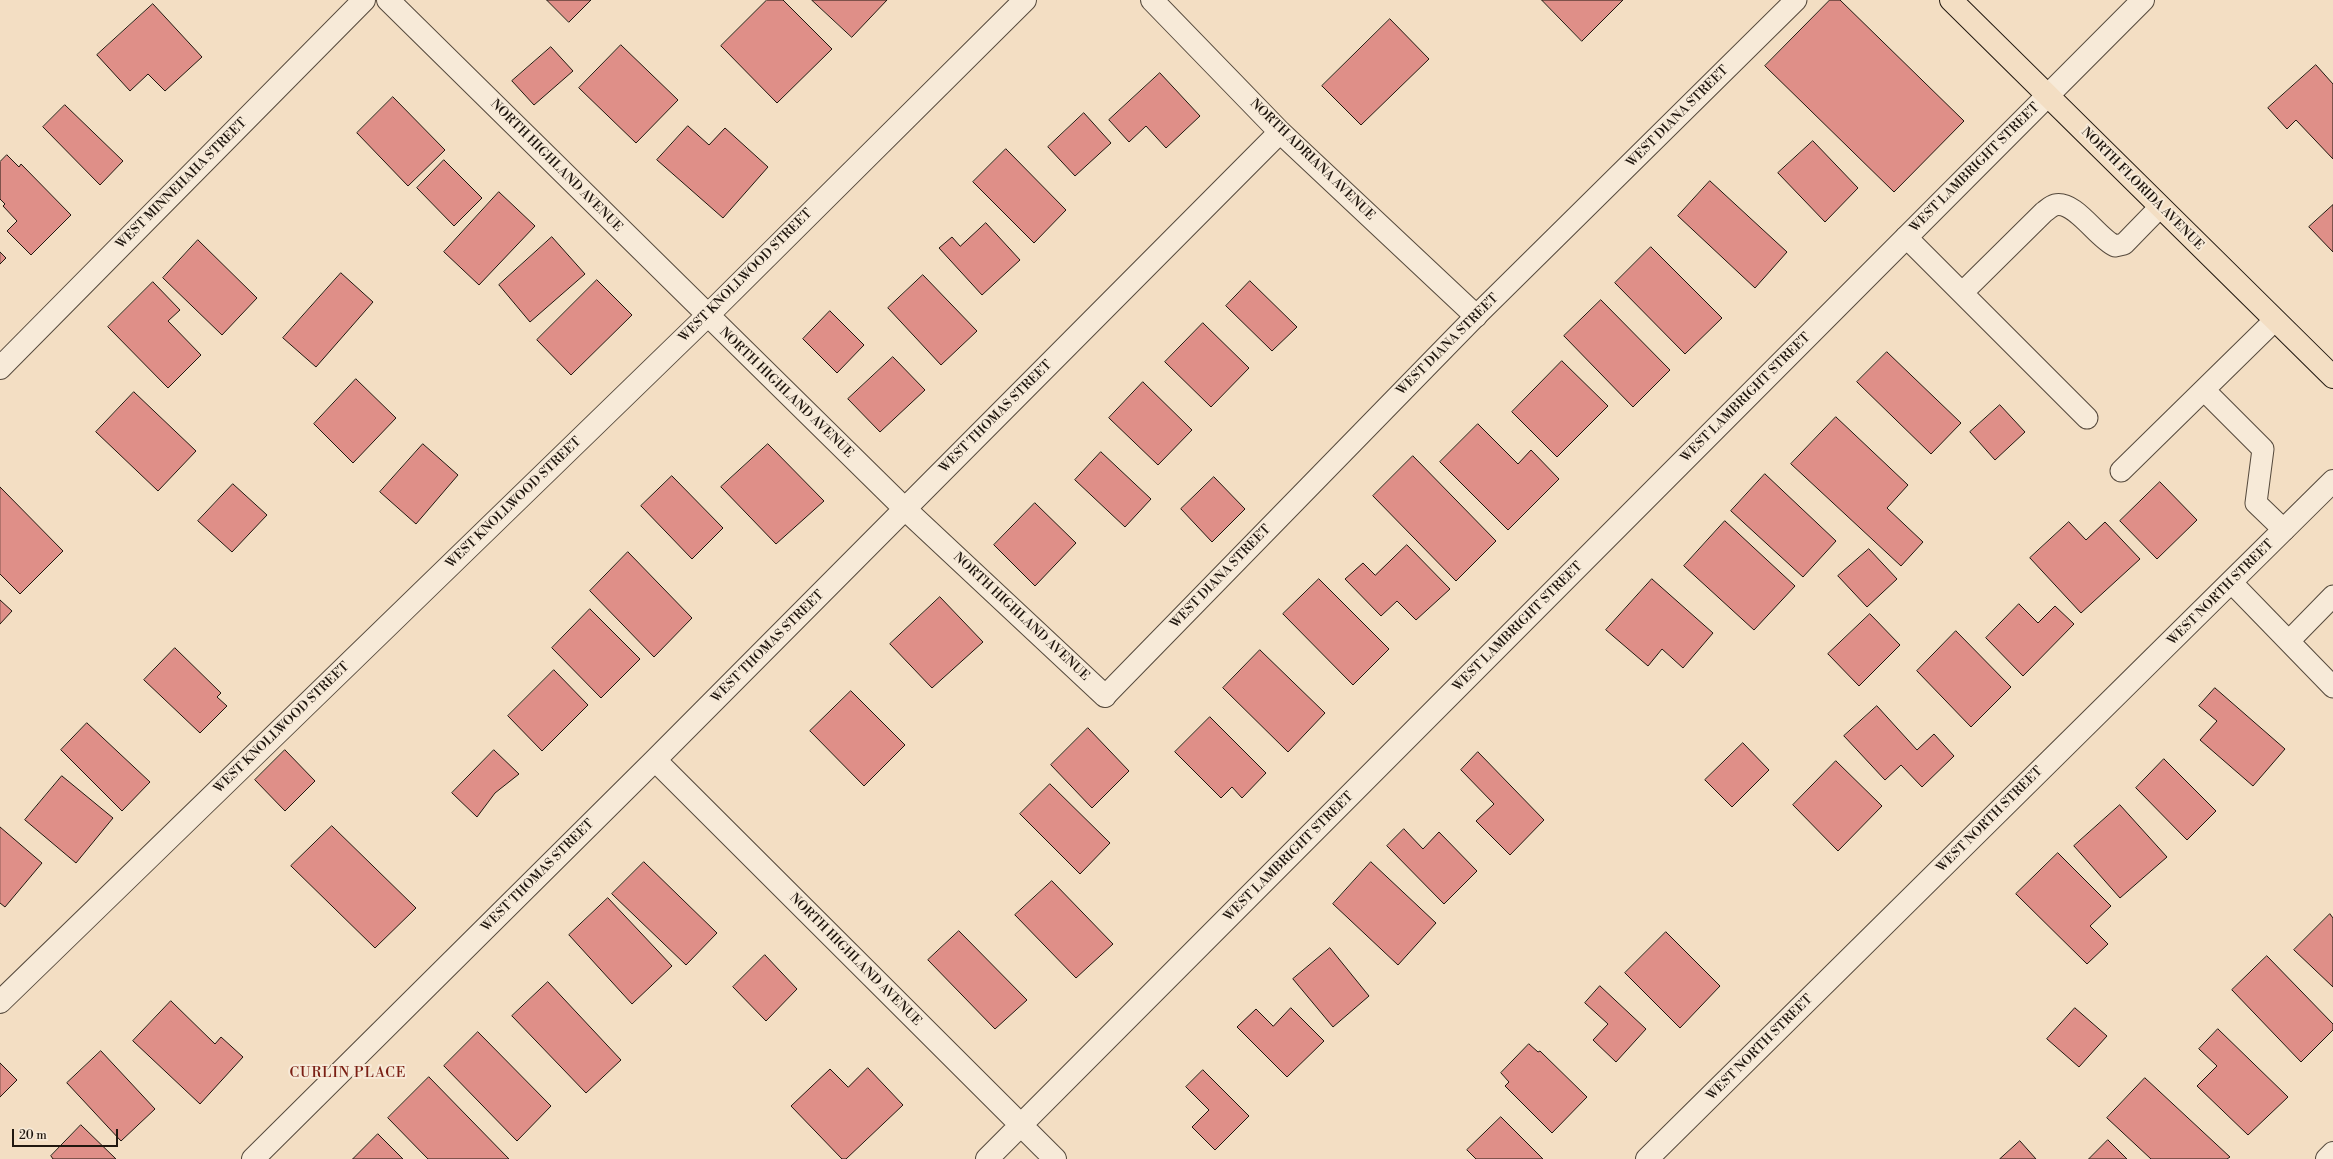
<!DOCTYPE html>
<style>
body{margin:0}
#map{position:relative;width:2333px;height:1159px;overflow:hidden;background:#f3dec3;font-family:"Libre Bodoni",serif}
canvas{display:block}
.scale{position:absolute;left:12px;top:1129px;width:106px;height:18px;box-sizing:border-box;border:2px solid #20170f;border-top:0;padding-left:5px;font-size:12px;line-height:14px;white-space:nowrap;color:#20170f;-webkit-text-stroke:3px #f7ead8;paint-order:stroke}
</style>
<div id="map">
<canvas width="2333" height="1159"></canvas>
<div class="scale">20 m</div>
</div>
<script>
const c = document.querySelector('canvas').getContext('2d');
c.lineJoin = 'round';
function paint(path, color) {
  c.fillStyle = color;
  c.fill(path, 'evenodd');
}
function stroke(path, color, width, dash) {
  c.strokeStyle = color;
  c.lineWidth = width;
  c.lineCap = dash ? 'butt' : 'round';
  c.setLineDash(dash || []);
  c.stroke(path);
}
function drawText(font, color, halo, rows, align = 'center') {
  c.font = font + ' "Libre Bodoni",serif';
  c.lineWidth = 4;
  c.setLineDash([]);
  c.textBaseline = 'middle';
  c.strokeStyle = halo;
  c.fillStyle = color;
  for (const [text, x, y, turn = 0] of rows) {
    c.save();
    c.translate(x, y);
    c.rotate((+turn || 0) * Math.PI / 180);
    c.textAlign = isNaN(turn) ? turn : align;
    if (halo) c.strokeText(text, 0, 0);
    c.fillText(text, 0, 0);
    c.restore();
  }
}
const building = new Path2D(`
 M547,0H591L569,22Z
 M767,0H783L832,49L777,103L721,46Z
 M812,0H887L852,37Z
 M1542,0H1623L1582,41Z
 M1830,0H1840L1964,121L1894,192L1765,66Z
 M153,4L202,57L165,91L148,74L130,91L97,55Z
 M1390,19L1429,59L1361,125L1322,86Z
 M621,45L678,100L636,143L579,88Z
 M551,47L573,71L534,105L512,81Z
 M2316,65L2333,84V159L2296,120L2287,129L2268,108Z
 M1160,73L1200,116L1166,148L1146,126L1129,142L1109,120Z
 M393,97L445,150L408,186L357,133Z
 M65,105L123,161L100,185L43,127Z
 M1084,113L1111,143L1075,176L1048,147Z
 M688,126L709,145L725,128L768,167L723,218L657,160Z
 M1813,141L1858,188L1825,222L1778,173Z
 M1006,149L1066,210L1034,243L973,182Z
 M7,155L19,167L21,164L71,215L31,255L7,231L17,221L3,206L5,204L0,199V162Z
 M444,160L482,198L454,226L417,188Z
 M1710,181L1787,252L1755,288L1678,216Z
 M499,192L535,226L479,285L444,252Z
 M2333,205V252L2309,227Z
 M986,223L1020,260L982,295L939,248L952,237L960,246Z
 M552,237L585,274L530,322L499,285Z
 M198,240L257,298L222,335L163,278Z
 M1651,247L1722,318L1685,354L1615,283Z
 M0,252L6,258L0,264Z
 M341,273L373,302L316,367L283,338Z
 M923,275L977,331L941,365L888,308Z
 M597,280L632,315L571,375L537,340Z
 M1250,281L1297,327L1272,351L1226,306Z
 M153,282L180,310L168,321L201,355L168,388L108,327Z
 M1601,300L1670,370L1633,407L1564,336Z
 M830,311L864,345L837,373L803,339Z
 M1203,323L1249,368L1211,407L1165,362Z
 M1887,352L1961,423L1931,454L1857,382Z
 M893,357L925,390L880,432L848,399Z
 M1562,361L1608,406L1557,457L1512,412Z
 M356,379L396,418L353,463L314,424Z
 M1143,382L1192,430L1158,465L1109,418Z
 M134,392L196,451L158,491L96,432Z
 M2000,405L2025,432L1995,460L1970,432Z
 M1836,417L1908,485L1887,508L1923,542L1901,566L1791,464Z
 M1478,424L1518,464L1531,450L1559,479L1508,530L1440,462Z
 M423,444L458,475L416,524L380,492Z
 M768,444L824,501L776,544L721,487Z
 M1101,452L1151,499L1125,527L1075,480Z
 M1413,456L1496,541L1456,581L1373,496Z
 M1765,474L1836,541L1803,577L1731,511Z
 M672,476L723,528L692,559L641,506Z
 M1214,477L1245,509L1212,542L1181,509Z
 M2160,482L2197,520L2157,559L2120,521Z
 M233,484L267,515L232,552L198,521Z
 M0,487L63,551L20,594L0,574Z
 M1035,503L1076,543L1035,586L994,545Z
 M1725,521L1795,586L1754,630L1684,566Z
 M2069,522L2086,540L2105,522L2140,559L2081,613L2030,558Z
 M1407,545L1450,589L1416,620L1397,601L1381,616L1345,579L1363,563L1375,575Z
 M1869,549L1897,579L1867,607L1838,576Z
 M628,552L692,618L654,657L590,591Z
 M1319,579L1389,649L1353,685L1283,614Z
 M1652,579L1713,633L1683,668L1662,649L1648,666L1606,630Z
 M940,597L983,642L932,688L890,644Z
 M0,600L12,611L0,624Z
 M2019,604L2038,623L2055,606L2074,624L2023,676L1986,638Z
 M590,609L640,659L601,698L552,648Z
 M1870,614L1900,645L1859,686L1828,654Z
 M1956,631L2011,687L1971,727L1917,671Z
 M175,648L221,693L217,697L227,706L200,733L144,680Z
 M1260,650L1325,713L1288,752L1223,688Z
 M554,670L588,705L542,751L508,716Z
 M2215,688L2285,749L2253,786L2200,740L2217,721L2199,706Z
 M851,691L905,745L864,786L810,731Z
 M1877,706L1917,750L1934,734L1954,756L1922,787L1901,765L1885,780L1844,736Z
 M1210,717L1266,773L1242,798L1232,787L1221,798L1175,752Z
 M87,723L150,782L122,811L61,750Z
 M1088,728L1129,771L1092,808L1051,765Z
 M1743,743L1769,770L1732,807L1705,780Z
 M285,750L315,781L285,811L255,780Z
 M494,750L519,774L495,793L477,817L452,793Z
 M1478,752L1544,820L1510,855L1476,821L1494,804L1461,770Z
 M2164,759L2216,811L2187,840L2136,788Z
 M1836,761L1882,806L1838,851L1793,805Z
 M62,776L113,818L76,863L25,820Z
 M1050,784L1110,843L1080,874L1020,814Z
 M2120,805L2167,857L2120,898L2074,846Z
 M332,826L416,908L375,948L291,866Z
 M0,827L42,863L5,907L0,903Z
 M1404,829L1423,849L1439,832L1477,871L1444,904L1387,846Z
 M2058,853L2111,906L2090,926L2108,944L2087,964L2016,894Z
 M644,862L717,933L686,965L612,894Z
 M1371,862L1436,923L1398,965L1333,904Z
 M1052,881L1113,944L1076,978L1015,915Z
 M608,898L672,966L632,1004L569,935Z
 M2330,914L2333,918V987L2294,950Z
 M959,931L1027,1000L995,1029L928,960Z
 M1666,932L1720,986L1680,1028L1625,973Z
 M1330,948L1369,996L1333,1027L1293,979Z
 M765,955L797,989L766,1021L733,987Z
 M2267,956L2333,1024V1030L2301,1062L2232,990Z
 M548,982L621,1060L586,1093L512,1016Z
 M1600,986L1646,1029L1616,1062L1593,1040L1608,1024L1585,1003Z
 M171,1001L215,1044L221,1037L243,1057L200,1104L133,1041Z
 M1291,1008L1324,1041L1287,1077L1237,1027L1256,1009L1273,1026Z
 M2075,1008L2107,1036L2079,1067L2047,1039Z
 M2218,1029L2288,1097L2248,1135L2197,1086L2217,1066L2199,1049Z
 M478,1032L551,1106L517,1141L444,1066Z
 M1529,1044L1538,1052L1540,1051L1587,1097L1552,1133L1505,1086L1509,1082L1501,1073Z
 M101,1051L155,1109L121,1141L67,1083Z
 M0,1063L17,1080L0,1097Z
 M868,1068L903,1105L846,1159H842L791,1106L830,1069L848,1087Z
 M1203,1070L1249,1116L1215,1150L1192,1127L1209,1110L1186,1087Z
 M429,1077L509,1159H428L388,1118Z
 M2145,1078L2230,1157L2227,1159H2151L2107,1118Z
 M1501,1117L1543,1159H1476L1467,1150Z
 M81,1125L116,1159H53L51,1156Z
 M378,1134L403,1159H353Z
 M2108,1140L2127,1159H2089Z
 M2020,1141L2036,1159H2000Z`);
paint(building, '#df8f88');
stroke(building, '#20170f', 1);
const service = new Path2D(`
 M1906,237L2087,418
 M1962,293L2044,212C2047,210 2051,206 2055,205C2075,200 2097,238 2115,246L2124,244L2160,207
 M2204,390L2263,449L2256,503L2284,530
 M2121,471L2275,320
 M2231,582L2333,687
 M2289,641L2333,596
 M1105,696L1476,316L1796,0`);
const minor = new Path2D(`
 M388,0L905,509L1105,696
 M1152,0L1280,132L1476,316
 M0,368L364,0
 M655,760L1055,1159
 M0,1002L707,316L1025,0
 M253,1159L655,760L1280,132
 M987,1159L2143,0
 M1647,1159L2333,481
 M2327,1159L2333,1153`);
const primary = new Path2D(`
 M1951,0L2333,377`);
stroke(service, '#55493c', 23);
stroke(minor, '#55493c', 24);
stroke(primary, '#20170f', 24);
stroke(service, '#f7ead8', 21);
stroke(minor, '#f7ead8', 22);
stroke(primary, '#f3dec3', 22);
drawText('13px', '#20170f', '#f7ead8', [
 ["WEST DIANA STREET",1678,117,-45],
 ["NORTH ADRIANA AVENUE",1312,160,44],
 ["NORTH HIGHLAND AVENUE",556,166,45],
 ["WEST LAMBRIGHT STREET",1975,168,-45],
 ["WEST MINNEHAHA STREET",182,184,-45],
 ["NORTH FLORIDA AVENUE",2142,189,45],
 ["WEST KNOLLWOOD STREET",746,276,-45],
 ["WEST DIANA STREET",1448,345,-45],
 ["NORTH HIGHLAND AVENUE",786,393,44],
 ["WEST LAMBRIGHT STREET",1746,398,-45],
 ["WEST THOMAS STREET",996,417,-45],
 ["WEST KNOLLWOOD STREET",514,503,-44],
 ["WEST DIANA STREET",1221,577,-46],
 ["WEST NORTH STREET",2221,593,-45],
 ["NORTH HIGHLAND AVENUE",1021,617,43],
 ["WEST LAMBRIGHT STREET",1518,627,-45],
 ["WEST THOMAS STREET",768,647,-45],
 ["WEST KNOLLWOOD STREET",282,728,-44],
 ["WEST NORTH STREET",1990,820,-45],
 ["WEST LAMBRIGHT STREET",1289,857,-45],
 ["WEST THOMAS STREET",538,876,-45],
 ["NORTH HIGHLAND AVENUE",855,960,45],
 ["WEST NORTH STREET",1760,1048,-45]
]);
c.letterSpacing = '1px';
drawText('14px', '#7a1f14', '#f7ead8', [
 ["CURLIN PLACE",348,1074]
]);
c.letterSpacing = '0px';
</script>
